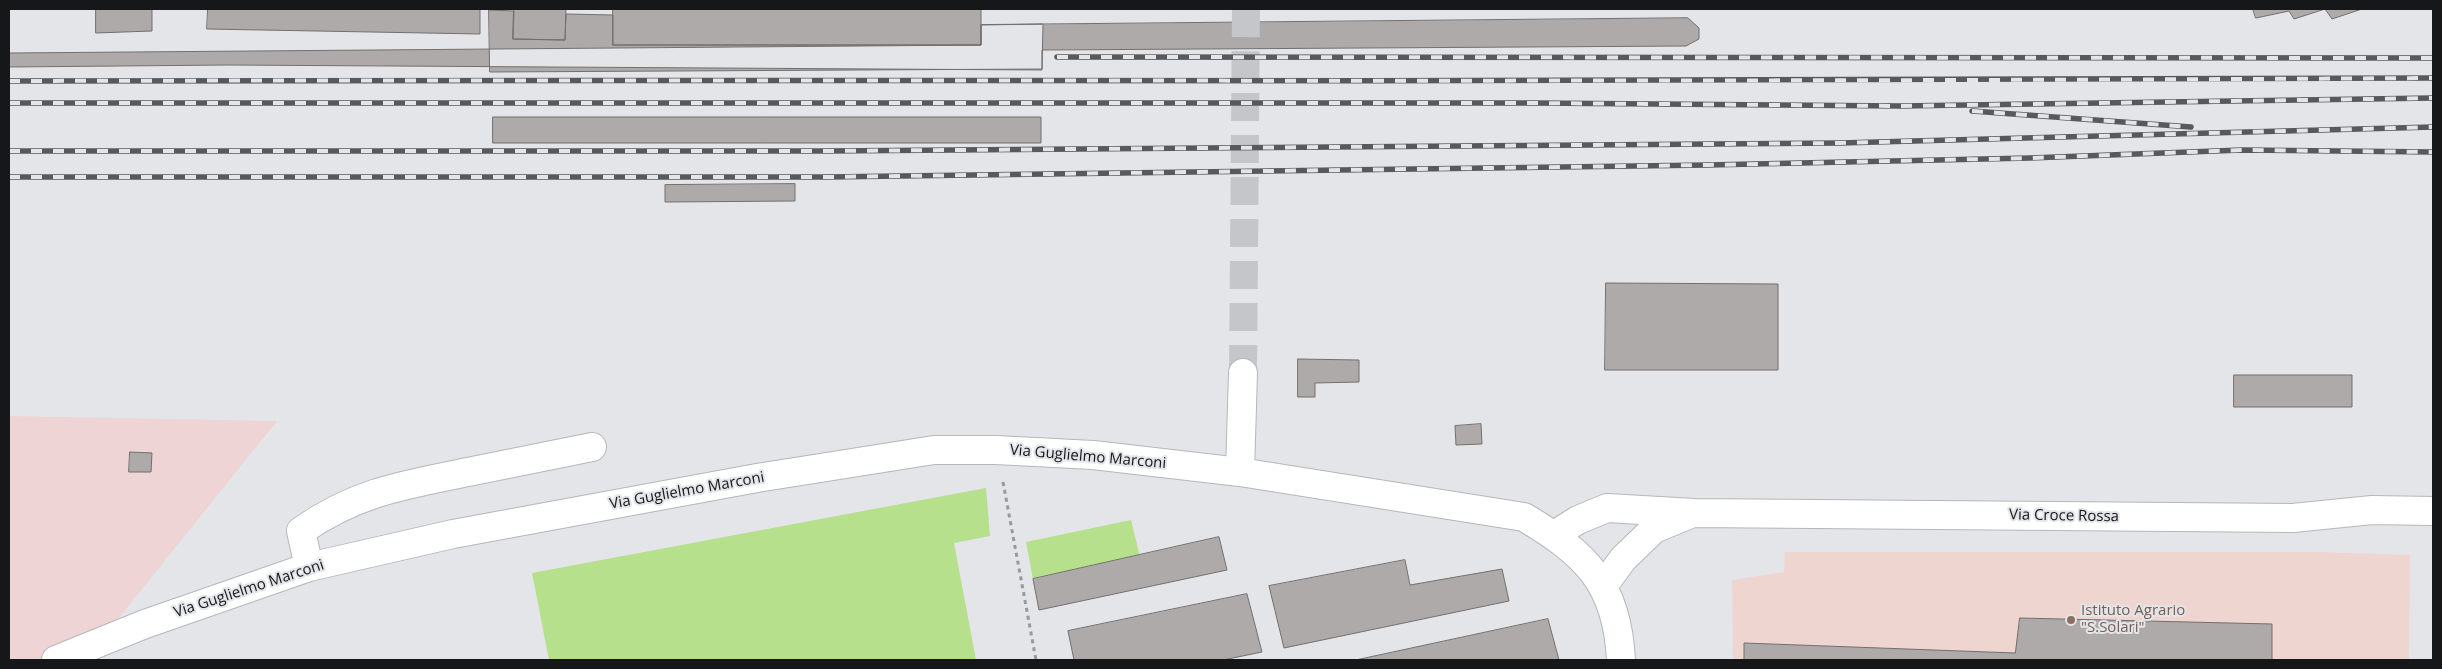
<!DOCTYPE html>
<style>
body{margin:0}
#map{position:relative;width:2442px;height:669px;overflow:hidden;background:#e3e5e8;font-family:"Open Sans",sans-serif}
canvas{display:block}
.frame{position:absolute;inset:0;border:10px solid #161718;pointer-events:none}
</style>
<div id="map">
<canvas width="2442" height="669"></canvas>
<div class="frame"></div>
</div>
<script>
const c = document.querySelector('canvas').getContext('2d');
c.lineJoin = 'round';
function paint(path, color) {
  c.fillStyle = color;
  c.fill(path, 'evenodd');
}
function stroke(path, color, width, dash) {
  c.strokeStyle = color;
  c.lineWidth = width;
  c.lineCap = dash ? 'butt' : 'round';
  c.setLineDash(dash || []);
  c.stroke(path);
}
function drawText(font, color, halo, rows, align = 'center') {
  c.font = font + ' "Open Sans",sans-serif';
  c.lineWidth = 4;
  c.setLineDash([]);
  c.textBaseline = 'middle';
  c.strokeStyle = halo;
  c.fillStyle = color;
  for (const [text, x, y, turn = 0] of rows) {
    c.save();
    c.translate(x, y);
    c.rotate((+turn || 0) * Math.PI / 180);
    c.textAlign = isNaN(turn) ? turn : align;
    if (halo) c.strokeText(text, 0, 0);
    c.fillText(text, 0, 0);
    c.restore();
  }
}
paint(new Path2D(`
 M9,416L277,421L85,660H9Z`), '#efd4d5');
paint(new Path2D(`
 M1785,552H2318L2410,555L2409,660H1733L1732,580L1784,572Z`), '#efd5d0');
paint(new Path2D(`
 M986,488L990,536L954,543L976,660H549L532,573Z
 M1131,520L1140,557L1033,579L1026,542Z`), '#b6e08c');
const building = new Path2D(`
 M96,9H152V31L96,33Z
 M208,9H480V34L207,29Z
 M514,9H566L565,40L513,39Z
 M613,9H981V45H613Z
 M2253,9H2362L2332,19L2325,9L2294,19L2289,11L2256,18Z
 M489,10L514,11L513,39L565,40L566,14L613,15V45H981V25L1043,24L1042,69L490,72Z
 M1688,18L1699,28V39L1686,46L1042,50V70L228,65L9,67V53L981,45V25Z
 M493,117H1041V143H493Z
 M795,184V201L665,202V185Z
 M1606,283L1778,284V370H1605Z
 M1298,359L1359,360V382L1315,383V397H1298Z
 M2234,375H2352V407H2234Z
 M1481,424L1482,444L1456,445L1455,426Z
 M130,452L152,453L151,472H129Z
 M1219,537L1227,570L1039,610L1033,579Z
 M1405,560L1410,585L1502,569L1509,601L1284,648L1269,586Z
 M1247,594L1262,652L1223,660H1074L1068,631Z
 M2020,618L2272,624V660H1744V643L2015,653Z
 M1548,619L1559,660H1356Z`);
paint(building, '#aeaaaa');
stroke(building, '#736f6f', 1);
stroke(new Path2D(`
 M1243,373L1246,9`), '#c4c6c9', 28, [28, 14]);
const minor = new Path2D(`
 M1240,472L1243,373
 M1554,535L1578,520L1607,508L1694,513L2293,518L2372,510L2433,511
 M309,567L301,531C356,492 404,485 468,472C509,464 551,455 592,447
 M1604,585L1623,559L1654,529L1688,515
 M56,660L145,624L309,567L453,534L757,478L934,450H996L1093,455L1240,472L1524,517C1586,554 1617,583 1621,660`);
stroke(minor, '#b5b7ba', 30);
stroke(new Path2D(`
 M1003,482L1036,660`), '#98999b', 3, [4, 4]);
stroke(minor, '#fff', 28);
const rail = new Path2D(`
 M1057,57L2433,58
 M9,81C817,79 1625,83 2433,78
 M9,103H1533L1901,106L2433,98
 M1972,111L2191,127
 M9,151H827L1840,143L2433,127
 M9,177H827L1708,165L2030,158L2242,150L2433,152`);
stroke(rail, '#58595b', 5.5);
stroke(rail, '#e3e5e8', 4, [11]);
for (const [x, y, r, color] of [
 [2071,620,5,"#8d6e63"]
]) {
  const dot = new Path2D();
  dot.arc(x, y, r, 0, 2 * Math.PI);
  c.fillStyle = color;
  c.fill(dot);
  stroke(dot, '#e3e5e8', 2);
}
drawText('15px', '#161718', '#e3e5e8', [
 ["Via Guglielmo Marconi",1088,457,5],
 ["Via Guglielmo Marconi",687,491,-10],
 ["Via Croce Rossa",2064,516,1],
 ["Via Guglielmo Marconi",249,589,-18]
]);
drawText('15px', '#785e54', '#e3e5e8', [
 ["Istituto Agrario",2081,611],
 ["\"S.Solari\"",2081,628]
], 'left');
</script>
